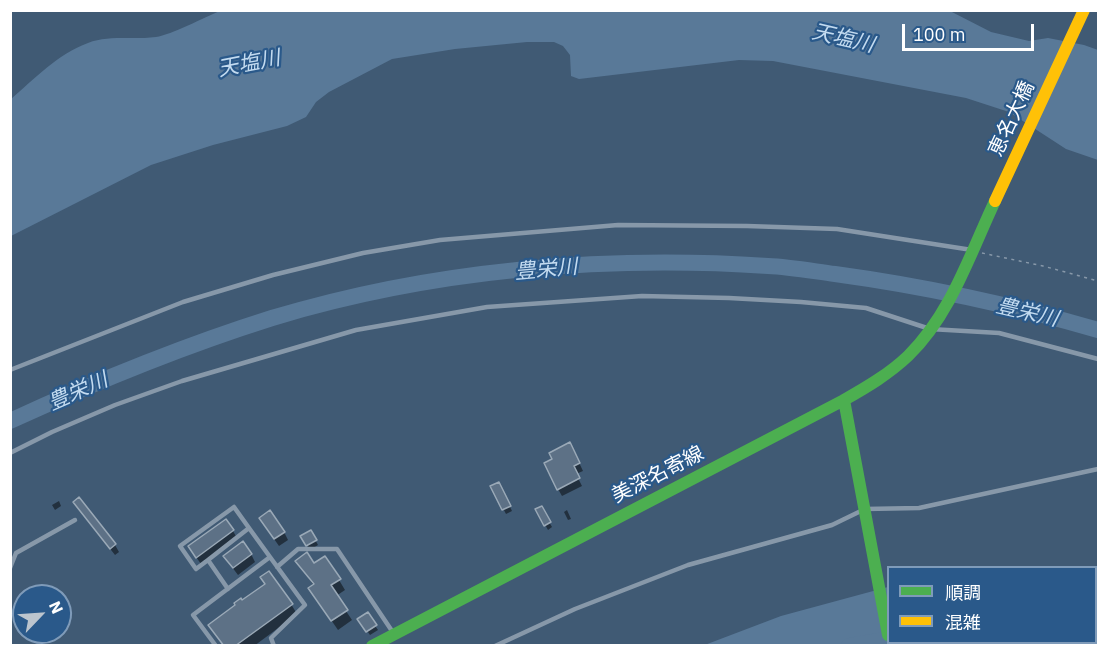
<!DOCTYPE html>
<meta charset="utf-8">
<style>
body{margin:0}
#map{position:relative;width:1109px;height:656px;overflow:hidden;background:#405a74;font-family:"IBM Plex Sans","Noto Sans JP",sans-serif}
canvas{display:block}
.frame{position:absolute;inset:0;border:12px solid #fff;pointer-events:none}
.legend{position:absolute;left:887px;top:566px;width:210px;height:78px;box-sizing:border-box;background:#2a598a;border:2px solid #7f9bb9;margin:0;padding:8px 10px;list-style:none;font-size:18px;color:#fff}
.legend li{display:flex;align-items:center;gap:12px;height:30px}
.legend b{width:30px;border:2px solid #7f9bb9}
.north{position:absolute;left:12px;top:584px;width:60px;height:60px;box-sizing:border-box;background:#2a598a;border:2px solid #7f9bb9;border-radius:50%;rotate:65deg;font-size:16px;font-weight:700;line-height:24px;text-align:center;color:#fff}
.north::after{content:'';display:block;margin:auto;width:21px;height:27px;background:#bcc5ce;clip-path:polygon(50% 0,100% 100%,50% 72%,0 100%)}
.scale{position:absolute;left:902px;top:24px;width:132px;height:27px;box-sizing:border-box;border:3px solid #fff;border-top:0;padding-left:8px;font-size:18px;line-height:21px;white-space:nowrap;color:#fff;-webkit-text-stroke:4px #2a598a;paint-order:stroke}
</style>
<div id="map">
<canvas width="1109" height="656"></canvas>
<div class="frame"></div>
<ul class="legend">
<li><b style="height:8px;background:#4caf50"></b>順調</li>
<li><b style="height:8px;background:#ffc107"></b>混雑</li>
</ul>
<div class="north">N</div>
<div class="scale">100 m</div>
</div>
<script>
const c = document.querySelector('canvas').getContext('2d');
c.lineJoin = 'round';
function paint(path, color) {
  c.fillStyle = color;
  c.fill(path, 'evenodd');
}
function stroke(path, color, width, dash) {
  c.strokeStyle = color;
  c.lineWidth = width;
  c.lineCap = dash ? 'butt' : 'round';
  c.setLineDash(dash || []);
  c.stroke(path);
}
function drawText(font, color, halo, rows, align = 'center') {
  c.font = font + ' "IBM Plex Sans","Noto Sans JP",sans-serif';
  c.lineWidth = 4.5;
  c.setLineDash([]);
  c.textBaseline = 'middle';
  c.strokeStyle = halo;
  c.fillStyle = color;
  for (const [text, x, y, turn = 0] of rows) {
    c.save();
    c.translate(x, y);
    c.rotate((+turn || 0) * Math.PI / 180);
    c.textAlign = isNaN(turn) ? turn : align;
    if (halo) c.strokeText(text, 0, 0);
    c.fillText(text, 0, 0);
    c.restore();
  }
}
paint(new Path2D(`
 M220,11H950L991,32L1029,41L1048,38L1084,45L1098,50V160L1066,149L1009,112L966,98L773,61L739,60L579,79L571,76L570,55L563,46L554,42H527L455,49L392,59L329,92L316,102L306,117L287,126L213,145L151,165L11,236L10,100C34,79 58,54 88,43C109,35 134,40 156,37C171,35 205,17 220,11Z
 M888,587V632L845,645L702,646L781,616Z`), '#597998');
paint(new Path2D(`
 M574,452L583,471L576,474L582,486L562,496L558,489L554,460Z
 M499,484L512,511L506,514L492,487Z
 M59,501L61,506L55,510L52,505Z
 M541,508L552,527L548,530L537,510Z
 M79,509L115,545L119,552L115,555Z
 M567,510L571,519L568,520L564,512Z
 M265,526L284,532L288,540L279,546Z
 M233,531L237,538L201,564L194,554Z
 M311,532L318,545L310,550L302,537Z
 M251,554L255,562L238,575L229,563Z
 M297,561L314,565L339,580L345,590L336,596L352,620L338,630L316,598L314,586Z
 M266,584L291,604L297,614L254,646H224L242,602Z
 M367,614L378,630L370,635L359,619Z`), '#0007');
stroke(new Path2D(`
 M10,421C95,382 183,346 272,318C431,270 602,255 768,266C790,267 812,271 835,274C923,286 1012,305 1098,330
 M849,646L888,639`), '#597998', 16);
const building = new Path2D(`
 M570,442L580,463L574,466L580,478L557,490L544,463L552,459L549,453Z
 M499,482L511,506L502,510L490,486Z
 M79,497L116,544L110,549L73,502Z
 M542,506L551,522L544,526L535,509Z
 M270,510L285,532L274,539L259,518Z
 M226,519L234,530L196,558L188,546Z
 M311,530L317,540L306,546L300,536Z
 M243,541L252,554L233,568L223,556Z
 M307,552L314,563L325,556L341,579L331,585L348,610L331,621L308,588L314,584L295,561Z
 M269,571L293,604L235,646H224L208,625L235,605L234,603L241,598L242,600L265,584L260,577Z
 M368,612L377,625L366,632L357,619Z`);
paint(building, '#5d7186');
stroke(building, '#9aa9b7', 1.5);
stroke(new Path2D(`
 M982,253L1043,266L1098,281`), '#8798a9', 1.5, [3, 4.5]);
stroke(new Path2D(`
 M10,370L183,302L273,275L363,253L440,240L618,225L747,226L837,229L972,250
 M10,453L52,432L115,405L182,381L356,330L487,307L642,296L729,298L801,302L866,308L930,329L999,333L1098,359
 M208,560L196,569L180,546L234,507L249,528
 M277,567L298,549H337L394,634
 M10,568L16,553L75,520
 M228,589L208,560L249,528L270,557
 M216,646L193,615L270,557L305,605L271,638L274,646
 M495,646L575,609L688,565L832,525L865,509L919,508L1098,469`), '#8798a9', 4.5);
stroke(new Path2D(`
 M844,400L888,635
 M372,646L844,400C867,387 889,374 908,356C951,314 970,254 995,201`), '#4caf50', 12);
stroke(new Path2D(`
 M995,201L1084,10`), '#ffc107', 12);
drawText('20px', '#fff', '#2a598a', [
 ["恵名大橋",1012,119,-65],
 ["美深名寄線",658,475,-27]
]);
drawText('italic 21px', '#c3dbf0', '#2a598a', [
 ["天塩川",843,39,13],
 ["天塩川",249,64,-11],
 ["豊栄川",546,270,-5],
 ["豊栄川",1027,313,13],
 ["豊栄川",78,392,-24]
]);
</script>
